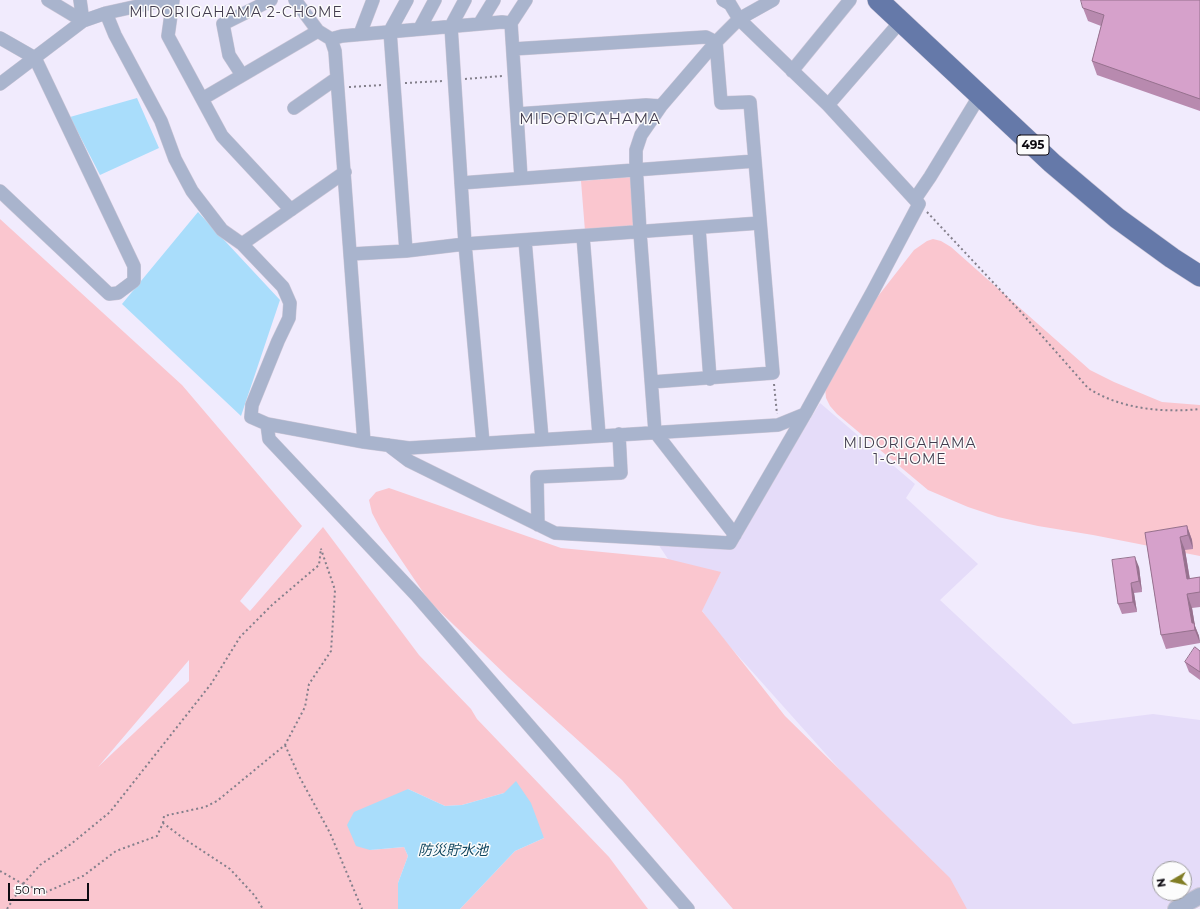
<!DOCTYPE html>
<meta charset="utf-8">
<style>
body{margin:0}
#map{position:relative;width:1200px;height:909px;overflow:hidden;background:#f1ebfd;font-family:Montserrat,sans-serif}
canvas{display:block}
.north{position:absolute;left:1152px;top:861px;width:40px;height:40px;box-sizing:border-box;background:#fcfcfc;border:1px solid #9d9c9e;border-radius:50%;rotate:261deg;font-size:11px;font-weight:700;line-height:16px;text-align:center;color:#0e0b12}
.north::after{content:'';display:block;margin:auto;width:14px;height:18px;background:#817d25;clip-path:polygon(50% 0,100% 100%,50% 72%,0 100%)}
.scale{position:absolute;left:8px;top:883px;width:81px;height:18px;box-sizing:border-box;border:2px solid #0e0b12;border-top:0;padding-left:5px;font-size:12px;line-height:14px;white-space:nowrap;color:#0e0b12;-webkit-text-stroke:3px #fcfcfc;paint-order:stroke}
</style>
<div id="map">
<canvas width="1200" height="909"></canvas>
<div class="north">N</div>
<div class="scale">50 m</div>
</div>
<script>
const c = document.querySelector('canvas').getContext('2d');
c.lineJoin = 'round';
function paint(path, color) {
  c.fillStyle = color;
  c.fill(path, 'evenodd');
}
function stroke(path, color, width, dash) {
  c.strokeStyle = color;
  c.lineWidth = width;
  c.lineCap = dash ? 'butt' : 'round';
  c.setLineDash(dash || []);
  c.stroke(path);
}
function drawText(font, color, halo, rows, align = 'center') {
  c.font = font + ' Montserrat,"Noto Sans JP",sans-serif';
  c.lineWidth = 3;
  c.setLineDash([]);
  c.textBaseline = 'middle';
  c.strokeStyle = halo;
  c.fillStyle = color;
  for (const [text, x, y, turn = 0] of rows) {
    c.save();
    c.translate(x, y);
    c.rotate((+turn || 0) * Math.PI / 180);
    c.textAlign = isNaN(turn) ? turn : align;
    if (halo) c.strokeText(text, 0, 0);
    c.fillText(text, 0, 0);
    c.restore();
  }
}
paint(new Path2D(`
 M820,403L915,484L906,498L978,564L940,600L1073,724L1153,714L1200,720V891L1166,909H967L942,884L715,630L654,538L731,547ZM1160,869H1184V893H1160Z`), '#e5dcf9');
paint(new Path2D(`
 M631,177L635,228L585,231L581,181Z
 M0,219L182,385L302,526L240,601L250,611L323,527L419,655L471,709L477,719L609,857L648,909H460L515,851L544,838L504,793L462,805L445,806L408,789L370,850L404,847L408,856L398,883V909H0ZM189,660V681L98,767Z
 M933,239L941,241L951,247L1090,370L1114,382L1162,402L1200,405V556L1093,535L1038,526L998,517L968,507L928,490L837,414L830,406L826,398L825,388L840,345L914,250L927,241Z
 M389,488L561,548L664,558L721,572L702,611L785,716L950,878L967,909H733L622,780L509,678L429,601L381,530L372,513L369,500L376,492Z`), '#fac6cf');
paint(new Path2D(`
 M137,98L159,148L100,175L70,117Z
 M198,212L280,300L241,416L122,304Z
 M516,781L531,803L544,838L515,851L460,909H398V883L408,856L404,847L370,850L356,846L347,825L354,812L408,789L445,806L462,805L504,793Z`), '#a9ddfb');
const minor = new Path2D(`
 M48,0L83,21
 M80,0L83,21
 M173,0L168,36L222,136L291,210
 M295,0L318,31L331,39L335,51L364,442
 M465,0L451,26L465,244L483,443
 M106,13L115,35L161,121L175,159L192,191L222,230L242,244L283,287L290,303L289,318L278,341L252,405L251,417L267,424L364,442L409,448L778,425L805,414L873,291L919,204L828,105L739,19L730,4L723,0
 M480,23L494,0
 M420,28L435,0
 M360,34L373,0
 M0,38L35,58L134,266V281L118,293L109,294L0,191
 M331,39L342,36L502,22L511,23
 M513,49L706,37L716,42
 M792,71L850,0
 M242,75L229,55L223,24L271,0
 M0,84L83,21L106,13L166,0
 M202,99L318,31
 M828,105L901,21
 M294,108L337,78
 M517,114L646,105L661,106
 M521,178L511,23L526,0
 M461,183L755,161
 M915,199L930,177L980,95
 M699,228L710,379
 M583,236L599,435
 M525,240L542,439
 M242,244L345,172
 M406,251L390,31L407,0
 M351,254L406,251L465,244L760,223
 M652,382L773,373L750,102L721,103L716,42
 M267,424L269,439L416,595L688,909
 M388,445L409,461L555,533L730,543L805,414
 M538,525L537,477L621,473L619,434
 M735,535L655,432L640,232L636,164V150L641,135L661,106L716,42L739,19L773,0`);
const tertiary = new Path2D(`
 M1176,909L1200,896`);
const trunk = new Path2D(`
 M878,0L1052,163L1117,218L1172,258L1200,276`);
stroke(minor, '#cdc7d7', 14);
stroke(tertiary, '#cdc7d7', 18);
stroke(trunk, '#cdc7d7', 22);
stroke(new Path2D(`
 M465,79L502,76
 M405,83L443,81
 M349,87L383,85
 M927,212L1020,311L1088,388C1120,409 1163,413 1200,409
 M774,384L777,414
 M285,745L299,776L330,833L362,909
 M163,823L164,816L205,807L217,801L285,745L305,707L309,684L331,651L335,590L321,549
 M0,871L23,884L46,892L83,876L116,851L157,836L163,823L183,838L230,869L255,896L263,909
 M7,909L23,884L40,865L71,844L110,812L211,684L240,637L273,604L319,565L321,548`), '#837f8b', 2, [2, 3]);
stroke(minor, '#a9b4cd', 13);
stroke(tertiary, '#a9b4cd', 16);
stroke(trunk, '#6579a9', 21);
paint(new Path2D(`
 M1200,0V111L1097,75L1092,61L1101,26L1088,21L1083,8Z
 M1187,526L1192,540L1193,549L1185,550L1190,579L1200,577V607L1192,608L1195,626L1199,636L1200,643L1166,649L1161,635L1145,533Z
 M1139,567L1142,592L1134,593L1137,612L1122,614L1118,604Z
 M1200,651V680L1189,672L1185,662Z`), '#b88aaf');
paint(new Path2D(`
 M1187,526L1192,540L1193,549L1188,535Z
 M1180,537L1185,550L1192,593L1187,579Z
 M1135,557L1139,567L1142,592L1139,581Z
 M1131,583L1134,593L1137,612L1133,602Z
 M1187,594L1192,608L1195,626L1199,636L1200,643L1192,623Z`), '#96718e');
const building = new Path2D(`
 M1081,0H1200V99L1092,61L1104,15L1083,8Z
 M1187,526L1188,535L1180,537L1187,579L1200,577V592L1187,594L1192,623H1194L1195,630L1161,635L1145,533Z
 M1135,557L1139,581L1131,583L1133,602L1118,604L1112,560Z
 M1195,647L1200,651V672L1185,662Z`);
paint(building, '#d6a1cb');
stroke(building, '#96718e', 1);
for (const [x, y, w] of [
 [1033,145,32]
]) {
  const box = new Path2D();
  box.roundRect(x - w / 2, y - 10, w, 20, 3);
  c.fillStyle = '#fcfcfc';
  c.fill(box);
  stroke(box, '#0e0b12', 1);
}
drawText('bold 12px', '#0e0b12', null, [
 ["495",1033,145]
]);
c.letterSpacing = '1px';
drawText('14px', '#433d4f', '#fcfcfc', [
 ["MIDORIGAHAMA 2-CHOME",236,13],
 ["MIDORIGAHAMA",910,444],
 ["1-CHOME",910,460]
]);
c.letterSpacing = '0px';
drawText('italic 14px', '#114760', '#fcfcfc', [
 ["防災貯水池",453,851]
]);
c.letterSpacing = '1px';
drawText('15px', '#433d4f', '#fcfcfc', [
 ["MIDORIGAHAMA",590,120]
]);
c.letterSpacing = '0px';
</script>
